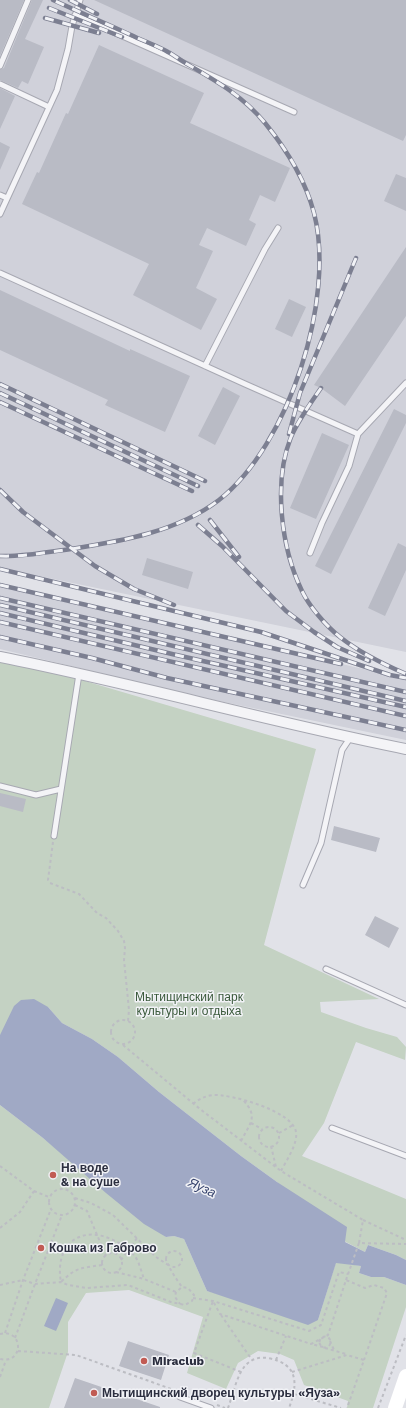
<!DOCTYPE html>
<meta charset="utf-8">
<style>
body{margin:0}
canvas{display:block;background:#e1e2e8}
</style>
<canvas width="406" height="1408"></canvas>
<script>
const c = document.querySelector('canvas').getContext('2d');
c.lineJoin = 'round';
function paint(path, color) {
  c.fillStyle = color;
  c.fill(path, 'evenodd');
}
function stroke(path, color, width, dash) {
  c.strokeStyle = color;
  c.lineWidth = width;
  c.lineCap = dash ? 'butt' : 'round';
  c.setLineDash(dash || []);
  c.stroke(path);
}
function drawText(font, color, halo, rows, align = 'center') {
  c.font = font + ' "Work Sans",sans-serif';
  c.lineWidth = 3;
  c.setLineDash([]);
  c.textBaseline = 'middle';
  c.strokeStyle = halo;
  c.fillStyle = color;
  for (const [text, x, y, turn = 0] of rows) {
    c.save();
    c.translate(x, y);
    c.rotate((+turn || 0) * Math.PI / 180);
    c.textAlign = isNaN(turn) ? turn : align;
    if (halo) c.strokeText(text, 0, 0);
    c.fillText(text, 0, 0);
    c.restore();
  }
}
paint(new Path2D(`
 M0,0H406V652L0,568Z
 M0,584L406,679V740L200,697L0,649Z`), '#d0d1da');
paint(new Path2D(`
 M0,656L316,749L264,945L379,999L320,1002L321,1012L366,1028L397,1037L406,1047L405,1060L356,1042L324,1123L302,1156L406,1199V1260L396,1255L368,1245L365,1252L344,1241L277,1182L241,1156L159,1092L118,1057L92,1039L62,1023L48,1007L0,1035Z
 M0,1105L43,1138L166,1237L174,1236L184,1239L207,1291L318,1320L336,1262L361,1266L359,1273L371,1277H384L406,1285V1307L373,1408H347L348,1401L304,1385L294,1360L280,1354L258,1351L238,1363L226,1389L187,1373L203,1317L129,1290L86,1293L68,1322V1352L49,1408H0Z`), '#c4d2c3');
paint(new Path2D(`
 M34,999L48,1007L62,1023L92,1039L118,1057L159,1092L241,1156L277,1182L347,1227L345,1242L365,1252L368,1245L396,1255L406,1260V1285L384,1277H371L359,1273L361,1266L336,1263L318,1320L308,1325L207,1291L184,1239L174,1236L166,1237L144,1224L106,1193L43,1138L0,1105V1035L14,1006L21,1000Z
 M56,1298L68,1303L56,1331L44,1326Z`), '#a0a9c5');
paint(new Path2D(`
 M0,0H24L0,56Z
 M32,0H43L25,39L44,47L28,84L22,81L18,88L0,80V70L4,68Z
 M94,0H406V135L403,141Z
 M99,45L204,93L190,123L290,168L275,202L260,195L249,220L256,224L246,246L207,228L199,245L213,251L196,288L217,299L201,330L133,295L149,264L22,204L37,172L39,173L66,113L68,114Z
 M0,88L15,96L0,129Z
 M0,142L10,147L0,170Z
 M396,174L406,178V211L384,201Z
 M406,247V316L345,406L321,388L314,385Z
 M0,290L130,351V349L190,376L165,432L105,405L108,400L0,350Z
 M289,299L306,307L292,337L275,329Z
 M223,387L240,396L215,445L198,436Z
 M394,409L406,415V423L331,574L315,566Z
 M322,433L349,445L316,519L290,508Z
 M398,543L406,547V570L385,616L368,608Z
 M147,558L193,572L188,589L142,575Z
 M0,793L26,799L23,812L0,806Z
 M334,826L380,838L376,852L331,840Z
 M375,916L399,928L389,948L365,935Z
 M128,1341L169,1355L161,1380L119,1366Z
 M75,1378L160,1407V1408H64Z`), '#b9bbc5');
const lane = new Path2D(`
 M75,15L294,112
 M0,66L28,0
 M0,84L49,107
 M0,195L7,198
 M0,214L57,90L68,49L72,26L80,0
 M0,273L245,384L358,434L406,383
 M205,366L265,249L278,228
 M310,553L322,523L349,466L358,434
 M0,786L36,795L61,789
 M54,836L79,674
 M303,885L321,843L342,750L350,738
 M326,969L406,1005
 M332,1128L406,1156
 M180,1397L211,1408`);
const street = new Path2D(`
 M0,657C136,684 270,722 406,749`);
stroke(lane, '#a7a8b2', 7);
stroke(street, '#a7a8b2', 12);
stroke(new Path2D(`
 M53,842L48,880L50,883L79,894L97,913L106,918L118,931L124,941L125,948L124,960L129,1010L128,1021
 M111 1032a12 12 0 1 1 24 0a12 12 0 1 1-24 0Z
 M123,1045L200,1109L281,1171L363,1220L359,1243L406,1244
 M193,1104C199,1099 205,1096 213,1095C231,1094 293,1111 296,1132C298,1144 286,1161 281,1171
 M251,1123L262,1129
 M259 1137a10 10 0 1 1 20 0a10 10 0 1 1-20 0Z
 M279,1133L293,1125
 M241,1141C250,1123 259,1117 243,1100
 M271,1146L276,1167
 M0,1166L34,1191L20,1212L0,1228
 M49 1202a13 13 0 1 1 26 0a13 13 0 1 1-26 0Z
 M34,1191L49,1197
 M75,1198L91,1203L113,1215L156,1257L168,1265L175,1277L182,1287
 M75,1205L87,1211L106,1256
 M363,1220L406,1240
 M166 1259a8 8 0 1 1 16 0a8 8 0 1 1-16 0Z
 M102 1263a10 10 0 1 1 20 0a10 10 0 1 1-20 0Z
 M121,1260L137,1238
 M102,1265C82,1268 76,1267 61,1282C54,1245 81,1223 115,1241C121,1244 128,1248 133,1254C139,1260 141,1271 144,1279
 M116,1272L144,1279L176,1292
 M346,1280L359,1243
 M0,1285L23,1280L35,1284L61,1282L68,1285L87,1288L128,1285L171,1302L185,1305L192,1301L194,1295L188,1288L182,1287L176,1292L175,1297L180,1304
 M193,1298L213,1301L309,1331L321,1325L339,1272L348,1274
 M221,1315L252,1360
 M5,1333L23,1280L51,1209
 M0,1334C24,1328 24,1365 0,1359
 M319.5 1342a5.5 5.5 0 1 1 11 0a5.5 5.5 0 1 1-11 0Z
 M15,1338L35,1284L62,1215
 M330,1341L334,1350
 M323,1347L311,1344L328,1335L346,1280L365,1288L374,1285L384,1288L387,1293L364,1360
 M325,1348L346,1354
 M18,1351L76,1355L177,1391
 M276,1360L286,1336
 M241,1372L194,1353L213,1301L220,1314L311,1344
 M292,1372L347,1355L364,1360L347,1408
 M0,1377L6,1360
 M294,1394L341,1408
 M217,1405L225,1408
 M228,1408C233,1395 237,1372 248,1363C254,1358 261,1357 268,1358C299,1364 298,1384 289,1408
 M378,1408L406,1335`), '#bcbdc3', 2, [3, 3]);
stroke(lane, '#f4f4f7', 5);
stroke(street, '#f4f4f7', 10);
stroke(new Path2D(`
 M395,1408L406,1376`), '#fff', 14);
const rail = new Path2D(`
 M70,0L97,14
 M49,8L122,37
 M45,18L99,33
 M0,384L205,481
 M321,388C310,404 299,419 291,437C273,482 281,548 302,591C309,606 326,626 340,637C360,653 383,664 406,674
 M0,393L198,486
 M0,402L192,491
 M289,434L300,393L356,258
 M0,490L23,512L95,566L134,589L174,605
 M210,520L239,557
 M198,525L222,546L286,611L314,632L337,647L369,661
 M0,556C24,557 48,552 71,549C122,541 177,532 219,500C289,445 336,298 314,213C305,179 287,150 265,123C243,96 216,81 187,64C180,60 174,55 168,52C156,45 143,41 131,35C105,23 79,12 53,0
 M0,569L261,632L390,675L406,678
 M0,585L341,664
 M0,598L406,692
 M0,605L406,701
 M0,613L172,654L406,707
 M0,622L406,716
 M0,637L92,658L167,678L406,730`);
stroke(rail, '#7c7f91', 4.5);
stroke(rail, '#f1f2f6', 3, [9]);
for (const [x, y, r, color] of [
 [53,1175,4,"#c15b53"],
 [41,1248,4,"#c15b53"],
 [144,1361,4,"#c15b53"],
 [94,1393,4,"#c15b53"]
]) {
  const dot = new Path2D();
  dot.arc(x, y, r, 0, 2 * Math.PI);
  c.fillStyle = color;
  c.fill(dot);
  stroke(dot, '#f1f2f6', 1.5);
}
drawText('12px', '#3a593b', '#f1f2f6', [
 ["Мытищинский парк",189,997],
 ["культуры и отдыха",189,1011]
]);
drawText('bold 12px', '#2b2e3f', '#f1f2f6', [
 ["На воде",61,1168],
 ["& на суше",61,1182],
 ["Кошка из Габрово",49,1248],
 ["Miraclub",152,1361],
 ["Мытищинский дворец культуры «Яуза»",102,1393]
], 'left');
drawText('italic 13px', '#39456f', '#f1f2f6', [
 ["Яуза",202,1188,25]
]);
</script>
